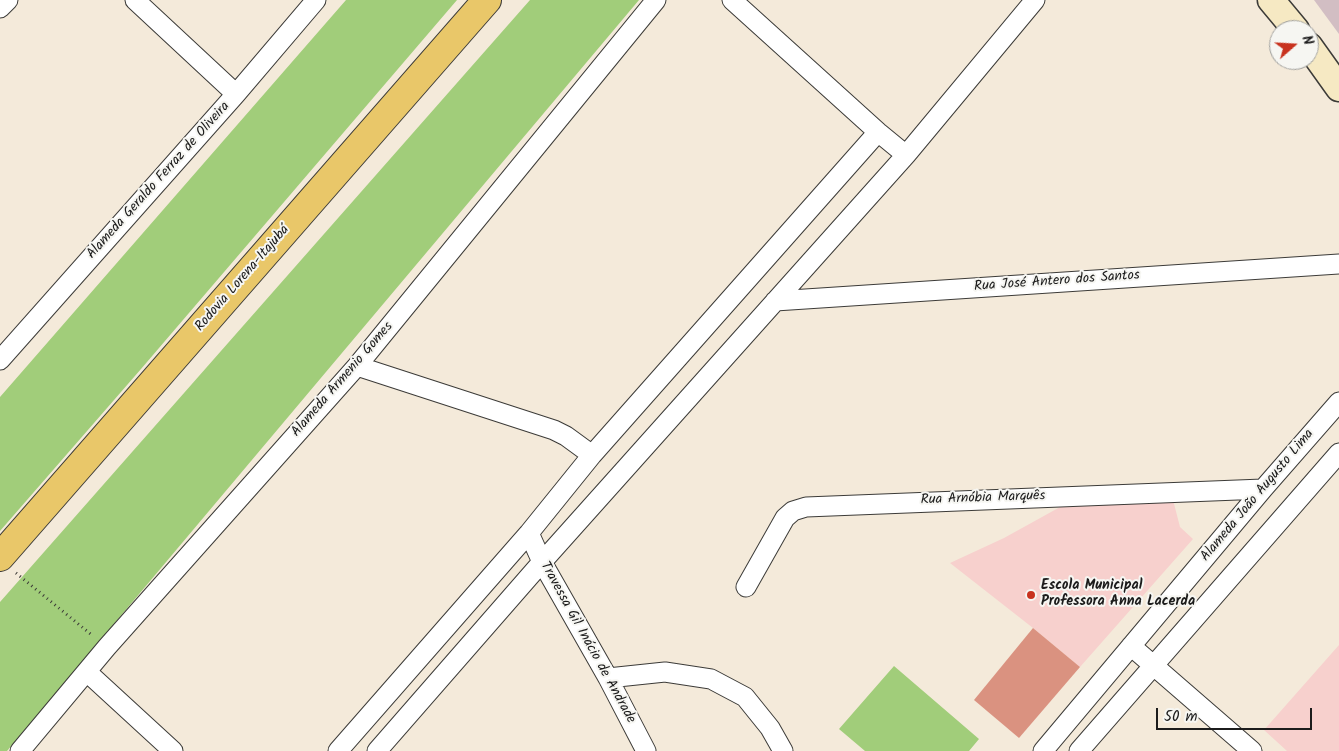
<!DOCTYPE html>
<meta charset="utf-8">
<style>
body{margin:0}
#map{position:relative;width:1339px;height:751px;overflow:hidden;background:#f4eada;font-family:Kalam,sans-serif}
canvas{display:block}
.north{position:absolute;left:1269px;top:20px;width:50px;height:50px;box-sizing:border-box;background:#f6f6f2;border:1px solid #9f9f9c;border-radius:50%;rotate:71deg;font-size:14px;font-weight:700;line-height:20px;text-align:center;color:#1c1c1c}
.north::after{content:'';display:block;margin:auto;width:18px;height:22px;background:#c8321e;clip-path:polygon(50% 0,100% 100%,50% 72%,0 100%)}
.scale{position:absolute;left:1156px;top:708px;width:156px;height:22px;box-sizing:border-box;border:2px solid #1c1c1c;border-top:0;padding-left:6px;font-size:15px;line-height:18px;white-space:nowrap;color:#1c1c1c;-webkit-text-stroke:4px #f6f6f2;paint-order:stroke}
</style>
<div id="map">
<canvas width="1339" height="751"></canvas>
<div class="north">N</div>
<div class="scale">50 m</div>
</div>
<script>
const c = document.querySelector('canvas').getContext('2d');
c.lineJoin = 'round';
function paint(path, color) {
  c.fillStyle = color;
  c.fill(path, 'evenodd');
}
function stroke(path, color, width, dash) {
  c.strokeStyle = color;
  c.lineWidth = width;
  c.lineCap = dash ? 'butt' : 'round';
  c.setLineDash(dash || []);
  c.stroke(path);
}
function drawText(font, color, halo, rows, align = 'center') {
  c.font = font + ' Kalam,sans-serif';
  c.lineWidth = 4;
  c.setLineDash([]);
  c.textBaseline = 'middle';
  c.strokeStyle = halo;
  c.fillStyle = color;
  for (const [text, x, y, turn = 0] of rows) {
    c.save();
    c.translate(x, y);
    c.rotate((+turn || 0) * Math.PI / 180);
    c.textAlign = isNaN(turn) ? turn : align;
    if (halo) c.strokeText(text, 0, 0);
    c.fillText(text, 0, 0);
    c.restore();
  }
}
paint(new Path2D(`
 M1171,492L1180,527L1193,539L1080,667L1033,628L950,563L1004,538L1080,496Z
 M1339,645V751H1287L1264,730Z`), '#f7d0cd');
paint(new Path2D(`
 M1314,0H1339V34Z`), '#d2bec3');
paint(new Path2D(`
 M346,0H457L141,369L0,531V397Z
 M530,0H639L7,751H0V602Z
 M894,666L979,739L969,751H865L839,729Z`), '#a1cd7a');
paint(new Path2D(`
 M1033,628L1080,667L1019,738L974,700Z`), '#da9280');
const minor = new Path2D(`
 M135,0L236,94
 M732,0L878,132L906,155
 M0,8L8,0
 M775,301L1339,264
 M0,360L236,94L316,0
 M357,366L554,430L566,436L592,455
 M529,533L542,562L608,678L646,751
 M746,587L785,518L793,511L806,507L1263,489
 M1131,646L1252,751
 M87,672L173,751
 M608,678L665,672L711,679L745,697L770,728L783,751
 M20,751L107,647L357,366L656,0
 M338,751L529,533L592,455L878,132
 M377,751L542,562L906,155L1035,0
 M1043,751L1263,489L1339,402
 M1079,751L1339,453`);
const secondary = new Path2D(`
 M1271,0L1296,30
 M1309,46L1339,88`);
const trunk = new Path2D(`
 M0,557L487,0`);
stroke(minor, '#3c3b38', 21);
stroke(secondary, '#3c3b38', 29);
stroke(trunk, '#3c3b38', 30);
stroke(new Path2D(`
 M16,573L93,636`), '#3c3b38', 3, [1, 4]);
stroke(minor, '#fff', 19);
stroke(secondary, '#f6e9c3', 26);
stroke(trunk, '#e9c769', 28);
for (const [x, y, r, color] of [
 [1031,595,5,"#c8321e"]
]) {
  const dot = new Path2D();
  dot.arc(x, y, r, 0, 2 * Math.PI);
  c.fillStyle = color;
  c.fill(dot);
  stroke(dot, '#f6f6f2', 2);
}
drawText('14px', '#1c1c1c', '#f6f6f2', [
 ["Alameda Geraldo Ferraz de Oliveira",159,181,-48],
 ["Rodovia Lorena-Itajubá",243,279,-49],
 ["Rua José Antero dos Santos",1057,282,-4],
 ["Alameda Armenio Gomes",343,380,-49],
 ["Alameda João Augusto Lima",1258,496,-50],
 ["Rua Arnóbia Marquês",983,499,-2],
 ["Travessa Gil Inácio de Andrade",587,643,61]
]);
drawText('bold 14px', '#1c1c1c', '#f6f6f2', [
 ["Escola Municipal",1041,587],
 ["Professora Anna Lacerda",1041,603]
], 'left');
</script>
